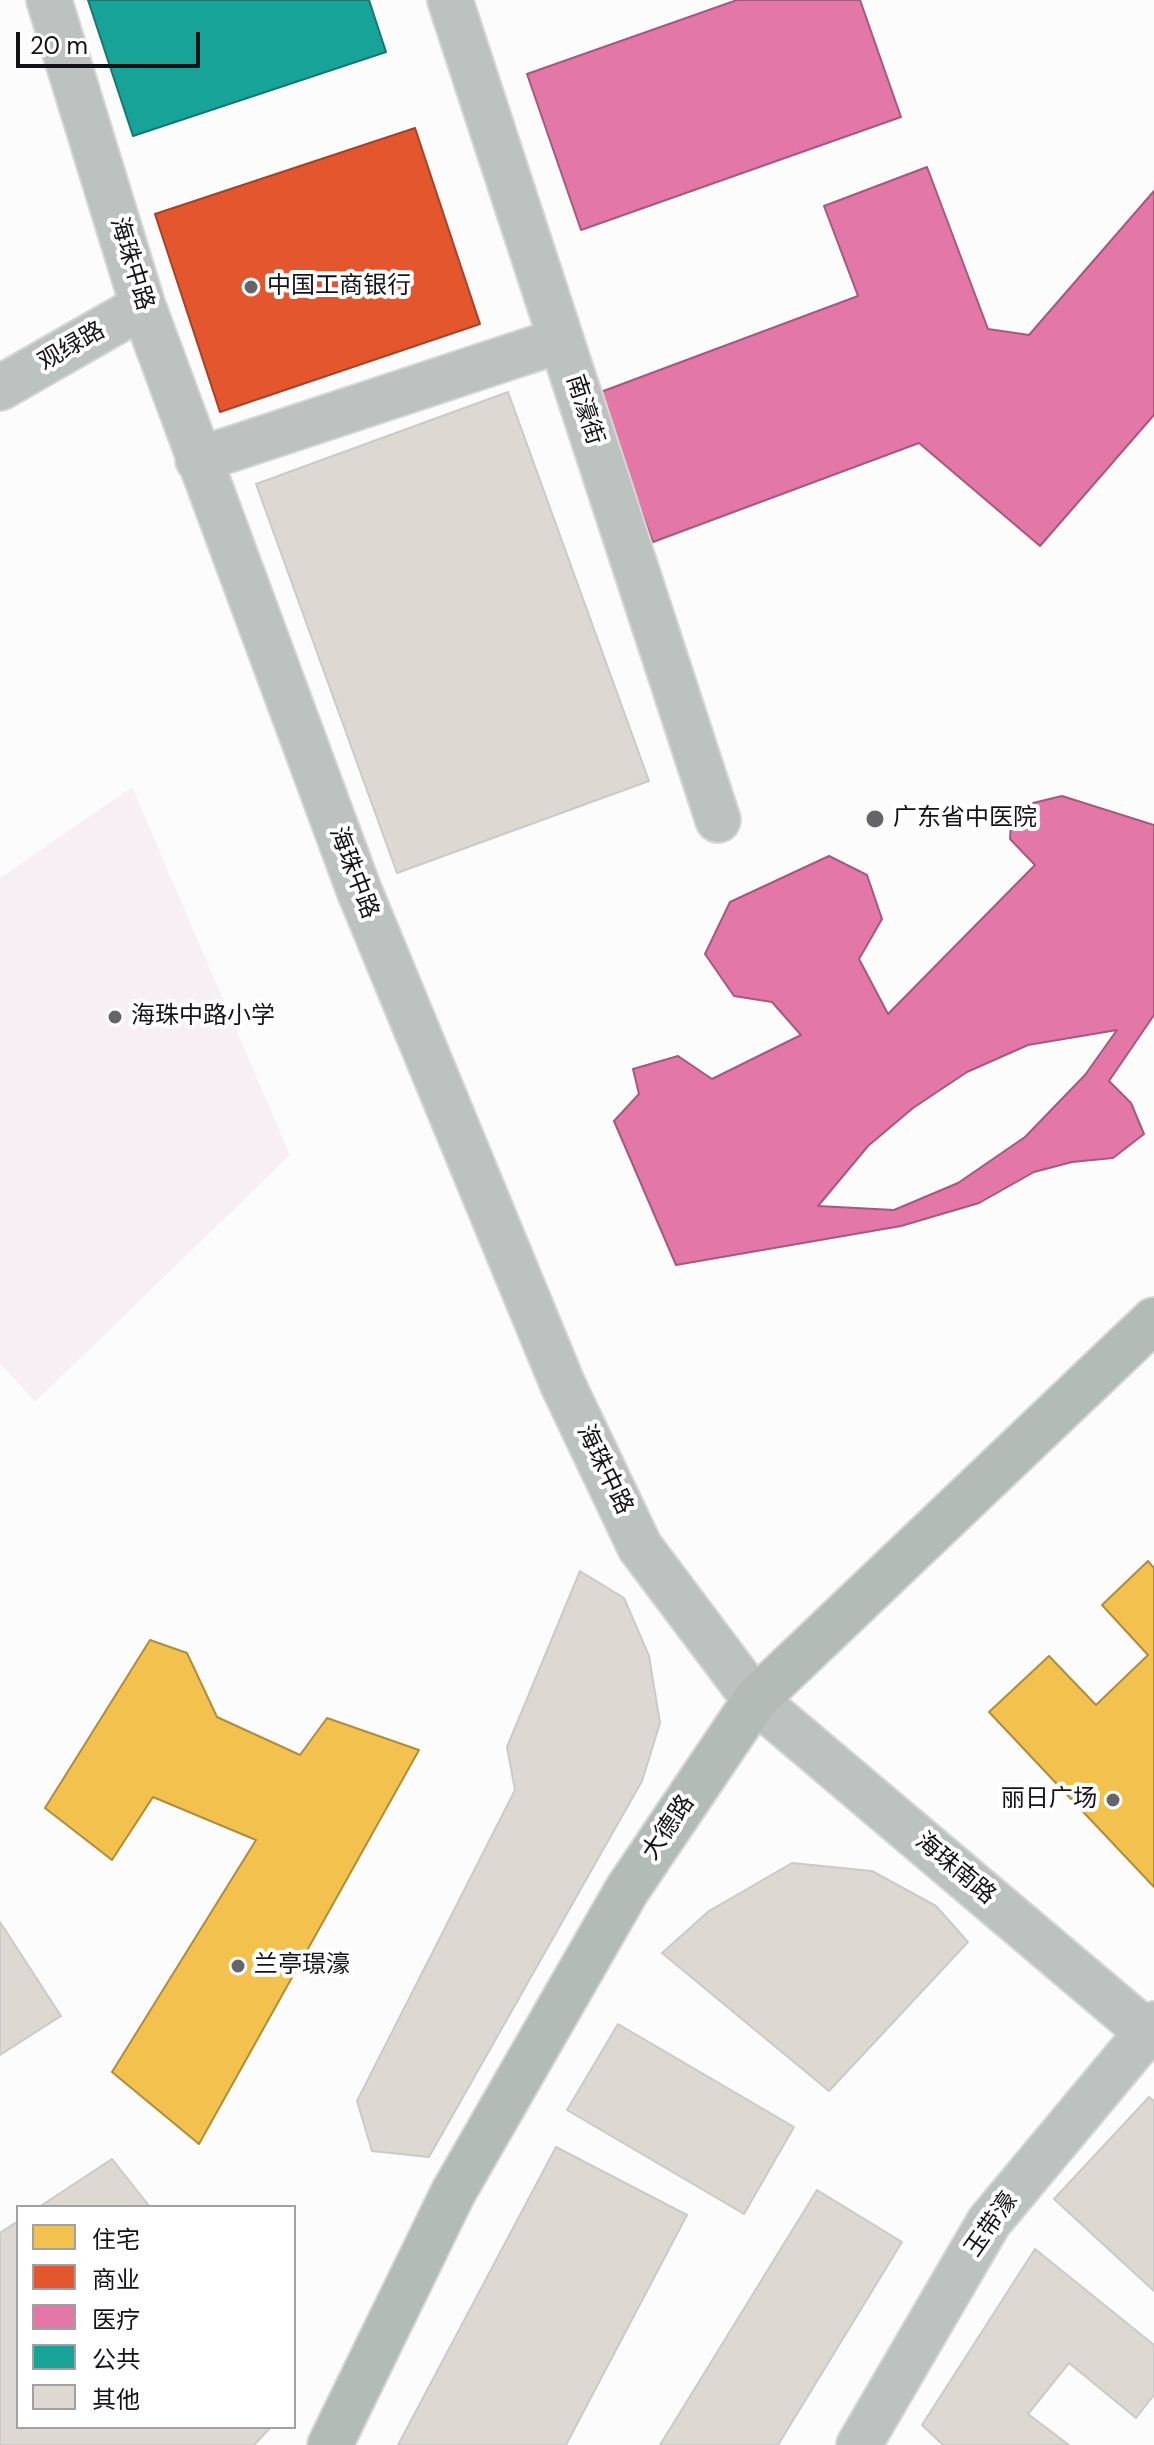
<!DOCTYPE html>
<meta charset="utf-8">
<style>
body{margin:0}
#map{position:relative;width:1154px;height:2445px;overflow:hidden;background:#fcfcfd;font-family:"DM Sans","Noto Sans SC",sans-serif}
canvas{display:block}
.legend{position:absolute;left:16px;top:2205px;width:280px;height:224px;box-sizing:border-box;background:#fff;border:2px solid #a1a0a2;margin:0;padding:10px 14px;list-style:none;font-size:24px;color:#131217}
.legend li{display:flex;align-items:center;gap:16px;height:40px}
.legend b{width:40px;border:2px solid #a1a0a2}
.scale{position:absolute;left:16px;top:32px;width:184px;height:36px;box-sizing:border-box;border:4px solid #131217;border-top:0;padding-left:10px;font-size:24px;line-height:28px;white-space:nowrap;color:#131217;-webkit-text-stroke:6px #fff;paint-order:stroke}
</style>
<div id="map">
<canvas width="1154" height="2445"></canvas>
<ul class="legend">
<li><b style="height:22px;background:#f2c14e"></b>住宅</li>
<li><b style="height:22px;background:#e4572e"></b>商业</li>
<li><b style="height:22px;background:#e377a8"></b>医疗</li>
<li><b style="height:22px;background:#17a398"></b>公共</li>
<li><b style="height:22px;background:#ddd8d2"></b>其他</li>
</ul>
<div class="scale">20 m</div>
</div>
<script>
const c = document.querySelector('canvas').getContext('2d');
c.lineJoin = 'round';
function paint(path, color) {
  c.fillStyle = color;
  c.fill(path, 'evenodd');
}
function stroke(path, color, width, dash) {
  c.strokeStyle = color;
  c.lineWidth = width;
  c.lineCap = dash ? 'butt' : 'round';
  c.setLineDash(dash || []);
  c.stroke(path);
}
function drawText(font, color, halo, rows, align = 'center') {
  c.font = font + ' "DM Sans","Noto Sans SC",sans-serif';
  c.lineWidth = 8;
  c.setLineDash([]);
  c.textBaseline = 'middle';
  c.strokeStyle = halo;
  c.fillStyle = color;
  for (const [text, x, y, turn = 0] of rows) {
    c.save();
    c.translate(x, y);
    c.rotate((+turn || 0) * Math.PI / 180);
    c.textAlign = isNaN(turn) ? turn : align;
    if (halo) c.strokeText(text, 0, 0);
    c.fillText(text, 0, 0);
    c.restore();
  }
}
paint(new Path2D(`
 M132,787L290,1155L35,1402L0,1363V878Z`), '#f7eff4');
const homes = new Path2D(`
 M1148,1561L1154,1568V1887L989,1712L1049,1656L1096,1705L1148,1655L1102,1605Z
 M150,1640L187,1653L217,1717L300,1755L327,1718L419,1750L199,2144L112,2072L256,1840L153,1797L112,1860L45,1808Z`);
paint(homes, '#f2c14e');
stroke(homes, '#af8c3e', 2);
const shops = new Path2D(`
 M415,128L480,324L220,412L155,214Z`);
paint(shops, '#e4572e');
stroke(shops, '#a54227', 2);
const health = new Path2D(`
 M737,0H860L901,117L581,230L527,74Z
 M927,167L988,329L1029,335L1154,191V415L1040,546L919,443L653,542L598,393L858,296L824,206Z
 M1062,796L1154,825V1015L1109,1081L1131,1103L1144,1134L1113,1158L1072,1162L1034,1172L979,1203L901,1226L676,1265L614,1121L639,1094L633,1069L678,1056L712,1079L801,1035L772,1002L734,996L705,954L730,902L829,856L867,875L882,919L859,959L888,1014L1035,865L1010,839L1012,808Z
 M1117,1030L1085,1075L1025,1137L958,1183L894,1210L818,1206L868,1146L913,1108L967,1072L1028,1045Z`);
paint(health, '#e377a8');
stroke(health, '#a5597c', 2);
const public = new Path2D(`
 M88,0H369L386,52L133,136Z`);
paint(public, '#17a398');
stroke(public, '#167871', 2);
const building = new Path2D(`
 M508,392L649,781L397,873L256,484Z
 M580,1571L624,1598L649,1656L660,1723L642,1781L429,2157L372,2151L357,2101L515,1790L507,1747Z
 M792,1863L872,1871L936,1906L968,1942L829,2091L662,1953L709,1911Z
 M0,1922L61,2016L0,2055Z
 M618,2024L794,2127L744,2214L567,2110Z
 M1149,2097L1154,2101V2291L1054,2199Z
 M556,2147L687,2215L566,2445H398Z
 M112,2159L150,2207H39Z
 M817,2190L902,2242L778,2445H660Z
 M18,2221V2427H271L254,2445H0V2233Z
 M1035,2249L1154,2345V2395L1136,2418L1069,2363L1028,2414L1069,2445H943L922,2425Z`);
paint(building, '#ddd8d2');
stroke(building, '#cccac9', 2);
const minor = new Path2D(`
 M49,0L143,306L359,890L563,1385L640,1547L755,1700L1154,2038
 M450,0L718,820
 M0,388L143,306
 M198,460L561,340
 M859,2445L989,2222L1154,2024`);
const major = new Path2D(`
 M330,2445L453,2193L627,1890L755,1700L1154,1320`);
stroke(minor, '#d7d7d8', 48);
stroke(major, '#d7d7d8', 48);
stroke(minor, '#bcc2bf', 44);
stroke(major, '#b3bbb7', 44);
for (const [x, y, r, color] of [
 [251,287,8,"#656468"],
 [875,819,10,"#656468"],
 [115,1017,8,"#656468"],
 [1113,1800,8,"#656468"],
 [238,1966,8,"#656468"]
]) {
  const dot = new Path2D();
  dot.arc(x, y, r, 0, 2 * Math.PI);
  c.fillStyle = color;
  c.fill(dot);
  stroke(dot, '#fff', 3);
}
drawText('24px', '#131217', '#fff', [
 ["海珠中路",131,264,73],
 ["观绿路",72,347,-30],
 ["南濠街",584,410,72],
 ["海珠中路",353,873,69],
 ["海珠中路",604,1470,64],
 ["大德路",669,1828,-56],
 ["海珠南路",955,1869,40],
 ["玉带濠",992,2225,-55]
]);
drawText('24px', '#131217', '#fff', [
 ["中国工商银行",267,287],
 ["广东省中医院",893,819],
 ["海珠中路小学",131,1017],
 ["丽日广场",1097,1800,"right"],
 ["兰亭璟濠",254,1966]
], 'left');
</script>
